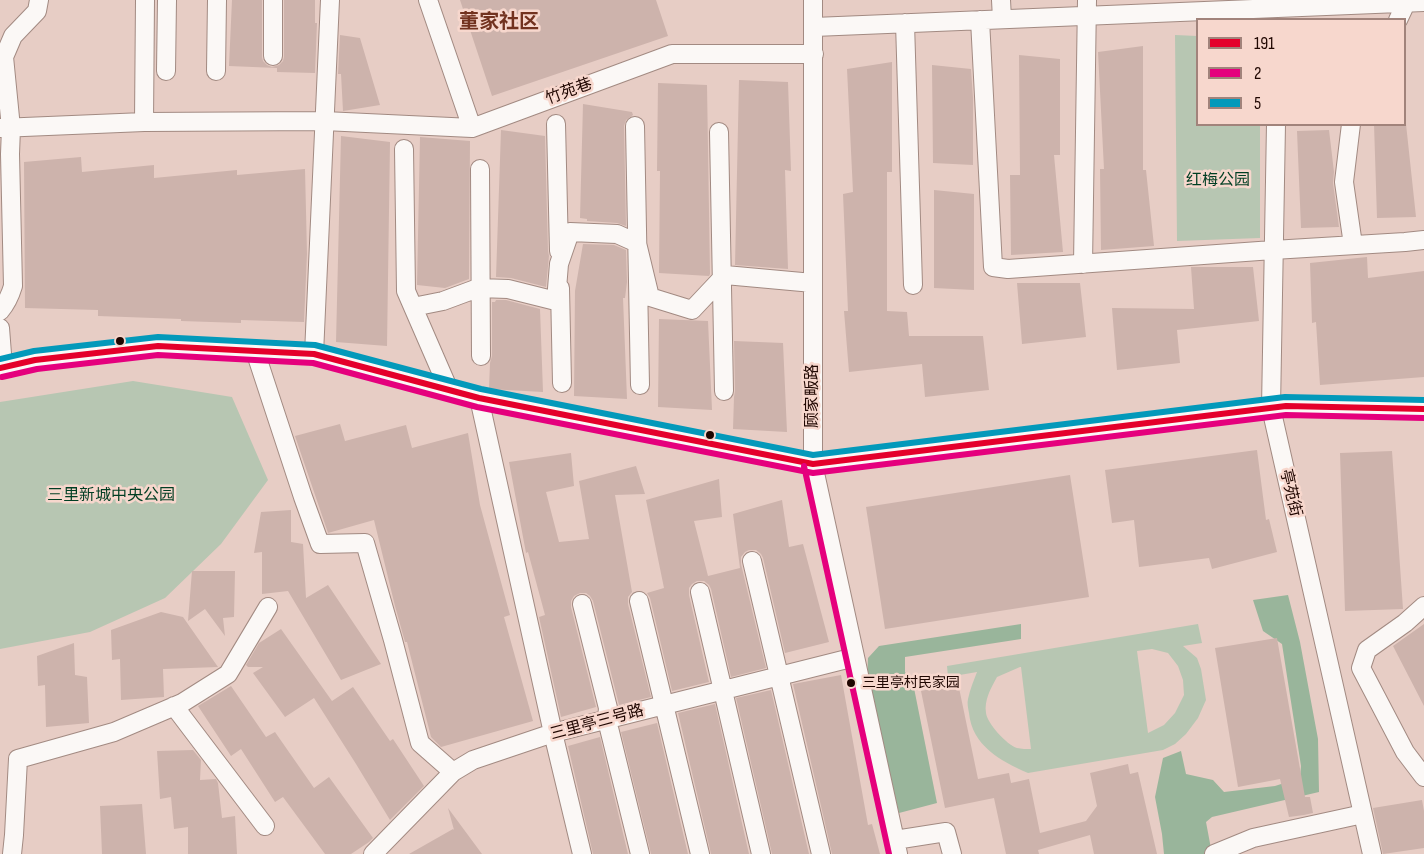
<!DOCTYPE html>
<meta charset="utf-8">
<style>
body{margin:0}
#map{position:relative;width:1424px;height:854px;overflow:hidden;background:#e7cdc5;font-family:"Sofia Sans Condensed",sans-serif}
canvas{display:block}
.legend{position:absolute;left:1196px;top:18px;width:210px;height:108px;box-sizing:border-box;background:#f7d7cd;border:2px solid #a1837b;margin:0;padding:8px 10px;list-style:none;font-size:18px;color:#1f0601}
.legend li{display:flex;align-items:center;gap:12px;height:30px}
.legend b{width:30px;border:2px solid #a1837b}
</style>
<div id="map">
<canvas width="1424" height="854"></canvas>
<ul class="legend">
<li><b style="height:8px;background:#e4002b"></b>191</li>
<li><b style="height:8px;background:#e5007d"></b>2</li>
<li><b style="height:8px;background:#0399ba"></b>5</li>
</ul>
</div>
<script>
const c = document.querySelector('canvas').getContext('2d');
c.lineJoin = 'round';
function paint(path, color) {
  c.fillStyle = color;
  c.fill(path, 'evenodd');
}
function stroke(path, color, width, dash) {
  c.strokeStyle = color;
  c.lineWidth = width;
  c.lineCap = dash ? 'butt' : 'round';
  c.setLineDash(dash || []);
  c.stroke(path);
}
function drawText(font, color, halo, rows, align = 'center') {
  c.font = font + ' "Sofia Sans Condensed","Noto Sans SC",sans-serif';
  c.lineWidth = 5;
  c.setLineDash([]);
  c.textBaseline = 'middle';
  c.strokeStyle = halo;
  c.fillStyle = color;
  for (const [text, x, y, turn = 0] of rows) {
    c.save();
    c.translate(x, y);
    c.rotate((+turn || 0) * Math.PI / 180);
    c.textAlign = isNaN(turn) ? turn : align;
    if (halo) c.strokeText(text, 0, 0);
    c.fillText(text, 0, 0);
    c.restore();
  }
}
paint(new Path2D(`
 M1175,35L1197,36L1198,124L1260,125V238L1177,241Z
 M133,381L232,397L268,480L221,544L165,598L90,632L0,649V402Z
 M1198,624L1202,643L1183,646L1197,658L1201,669L1206,700L1198,718L1186,734L1175,744L1163,750L1028,773C1000,761 972,745 969,713C968,708 967,703 968,699C970,689 974,680 977,672L948,677L947,666ZM1152,649L1168,653L1178,666L1183,680L1184,695L1175,713L1164,725L1148,733L1137,651ZM1020,667H1021L1031,749C1027,749 1021,749 1017,748C1007,745 987,723 986,713C984,700 991,688 997,677Z`), '#b7c6b2');
paint(new Path2D(`
 M1288,595L1300,642L1318,739L1319,792L1212,817L1206,822L1212,854H1164L1162,834L1155,797L1163,758L1181,751L1186,774L1213,780L1224,792L1275,786L1300,778L1301,766L1282,644L1263,631L1253,600Z
 M1021,624V639L905,657V672L913,683L937,803L899,813L867,680L868,658L879,646Z`), '#99b59b');
paint(new Path2D(`
 M232,0H262V57L263,61L267,65L272,67L279,65L283,61L284,57V0H315V23H317L315,73L277,72V68L229,66Z
 M460,0H656L668,36L492,96Z
 M340,35L360,38L380,105L343,111L341,74H338Z
 M1143,46V170H1146L1154,246L1101,250L1100,169H1104L1098,52Z
 M1019,55L1060,59V155H1054L1063,252L1011,255L1010,175H1020Z
 M892,62V172H887V311L907,312L909,336H983L989,390L925,397L922,364L849,372L844,311H848L843,194L853,192L847,69Z
 M932,65L971,69L973,98V165L933,163Z
 M739,80L788,82L791,171L785,170L788,269L735,265Z
 M658,83L707,85L710,274L709,276L659,273L660,171H657Z
 M583,104L632,112L633,115L626,120L624,126L626,226L617,223L587,221V219L580,218Z
 M1374,124H1406L1416,217L1377,218Z
 M501,130L545,136L548,251L549,256L546,287L511,278L496,277Z
 M1329,130L1334,172L1333,183L1339,227L1301,228L1297,131Z
 M341,136L390,142L387,346L336,342Z
 M420,137L470,141L469,279L445,288L417,285Z
 M81,157L82,172L154,165V178L237,170V175L305,169L307,254L304,322L241,320V323L181,321V319L98,316V310L25,308L24,162Z
 M934,190L974,194V290L934,288Z
 M583,244L614,245L626,250L627,282L625,298H623L627,399L574,396L575,291Z
 M1367,257L1368,278L1424,271V377L1320,385L1316,322L1312,323L1310,263Z
 M1191,267H1253L1259,321L1177,330L1180,363L1117,370L1112,308L1194,309Z
 M1017,283H1080L1086,337L1022,344Z
 M496,300H506L540,309L543,392L489,389L490,363L492,356V302H495Z
 M659,319L708,321L712,410L658,407Z
 M734,341L783,343L787,432L733,429L734,397L735,391Z
 M340,424L345,441L406,425L412,448L468,433L480,505L510,615L504,617L533,721L441,747L431,737L407,642H405L395,606L374,520L328,533L298,445L295,436Z
 M1257,450L1266,520L1269,519L1277,552L1212,569L1209,558L1139,567L1134,520L1112,523L1105,470Z
 M1392,451L1403,609L1345,611L1340,453Z
 M571,453L574,486L546,492L559,542L589,539L579,481L636,466L645,494L615,495L632,592L628,597V604L651,697L619,705L593,601L590,596L586,593H580L574,596L571,601V607L596,707L561,717L539,617L545,615L528,552L526,553L509,462Z
 M1070,475L1089,597L885,629L866,507Z
 M719,479L722,517L694,521L708,576L740,568L733,514L782,500L789,547L803,544L829,642L785,653L763,558L761,554L756,550H749L745,552L741,557V564L766,668L731,677L711,589L709,585L704,581H697L692,584L689,588V595L709,682L672,691L650,598L647,593L664,588L646,500Z
 M291,510V542L303,544L306,598L328,585L381,664L341,680L288,591L262,594V552L254,553L261,512Z
 M192,571H235L234,617L223,618L225,636L205,609L188,621Z
 M161,612L183,617L218,667L163,669L164,697L121,700L120,659L112,660L111,630Z
 M1424,624V706L1393,646Z
 M281,629L332,701L353,687L390,741L393,739L424,786L390,820L356,764L314,698L285,717L253,673L263,667H248L246,665L259,643Z
 M1277,638L1305,797H1310L1313,813L1304,815L1289,817L1280,779L1238,787L1215,648Z
 M74,643L75,675L87,677L89,723L46,727L45,685L38,686L37,656Z
 M841,675L868,825L872,824L880,854H832L793,684Z
 M958,683L978,779L1009,773L1011,783L1029,779L1040,833L1086,821L1097,806L1090,773L1128,764L1130,774L1138,772L1157,854H1094L1090,835L1038,850L1039,854H1006L994,798L945,808L921,691Z
 M231,686L266,737L275,732L314,788L329,777L373,838L369,842L351,854H325L283,797L275,802L241,749L231,756L198,706Z
 M771,690L809,854H772L736,698Z
 M715,704L749,854H711L678,713Z
 M657,723L688,854H651L621,732Z
 M600,737L628,854H593L568,746Z
 M193,750L201,760L200,780L216,779L218,783L222,818L235,816L237,854H188V827L174,829L171,797L160,799L157,751Z
 M1422,800L1424,811V848L1383,854L1373,808Z
 M142,804L146,854H102L100,806Z
 M448,808L482,854H409L453,829L454,830Z`), '#cdb3ac');
const minor = new Path2D(`
 M428,0L472,128
 M813,0V464L898,854
 M1001,0L1002,19
 M980,20L993,267L1008,269L1273,250L1405,242L1424,240
 M1398,20L1406,3
 M905,23L913,285
 M814,27L1424,2
 M273,56V0
 M166,71L167,0
 M216,71L217,0
 M144,122L145,0
 M556,124L559,251
 M1276,124L1271,408L1372,854
 M1351,124L1344,182L1353,245
 M635,126L640,385
 M0,128L144,122L324,121L472,128L672,54H814
 M719,132L724,391
 M404,149L406,291L449,390
 M480,169L481,356
 M1083,264L1087,0
 M560,288L562,383
 M413,307L443,301L478,288L508,289L556,301L559,264L570,232L617,234L637,243L650,297L692,310L725,275L813,283
 M0,311C7,303 10,296 13,286L10,154L11,128L4,57L13,36L37,11L39,0
 M0,328L3,367
 M255,351L303,497L320,544L365,543L393,640L420,743L453,772
 M314,354L330,0
 M0,368L35,360L158,346L314,354L479,398L813,464L1286,406L1424,409
 M479,398L553,733L582,854
 M752,561L821,854
 M700,592L761,854
 M639,601L700,854
 M582,604L608,708L607,720L640,854
 M1424,606L1405,623L1367,650L1361,668L1405,752L1424,777
 M174,706L265,826
 M895,840L946,832L952,854
 M12,854L14,835L18,759L114,732L182,703L228,674L268,607
 M373,854L453,772L473,760L553,733L855,657
 M1214,854L1253,838L1363,814`);
stroke(minor, '#a28a82', 20);
stroke(minor, '#fbf8f6', 18);
stroke(new Path2D(`
 M0,368L35,360L158,346L314,354L479,398L813,464L1286,406L1424,409`), '#e4002b', 6);
stroke(new Path2D(`
 M2,377L37,369L158,355L313,363L477,407L813,473L1286,415L1424,418
 M804,466L889,854`), '#e5007d', 6);
stroke(new Path2D(`
 M0,359L34,351L158,337L315,345L481,389L813,455L1285,397L1424,400`), '#0399ba', 6);
for (const [x, y, r, color] of [
 [120,341,5,"#1f0601"],
 [710,435,5,"#1f0601"],
 [851,683,5,"#1f0601"]
]) {
  const dot = new Path2D();
  dot.arc(x, y, r, 0, 2 * Math.PI);
  c.fillStyle = color;
  c.fill(dot);
  stroke(dot, '#f7d7cd', 2);
}
drawText('14px', '#1f0601', '#f7d7cd', [
 ["三里亭村民家园",862,683]
], 'left');
drawText('16px', '#1f0601', '#f7d7cd', [
 ["竹苑巷",569,92,-20],
 ["顾家畈路",813,396,-90],
 ["亭苑街",1290,493,77],
 ["三里亭三号路",597,723,-15]
]);
drawText('16px', '#003e23', '#f7d7cd', [
 ["红梅公园",1218,181],
 ["三里新城中央公园",111,496]
]);
drawText('bold 20px', '#72321f', '#f7d7cd', [
 ["董家社区",499,23]
]);
</script>
